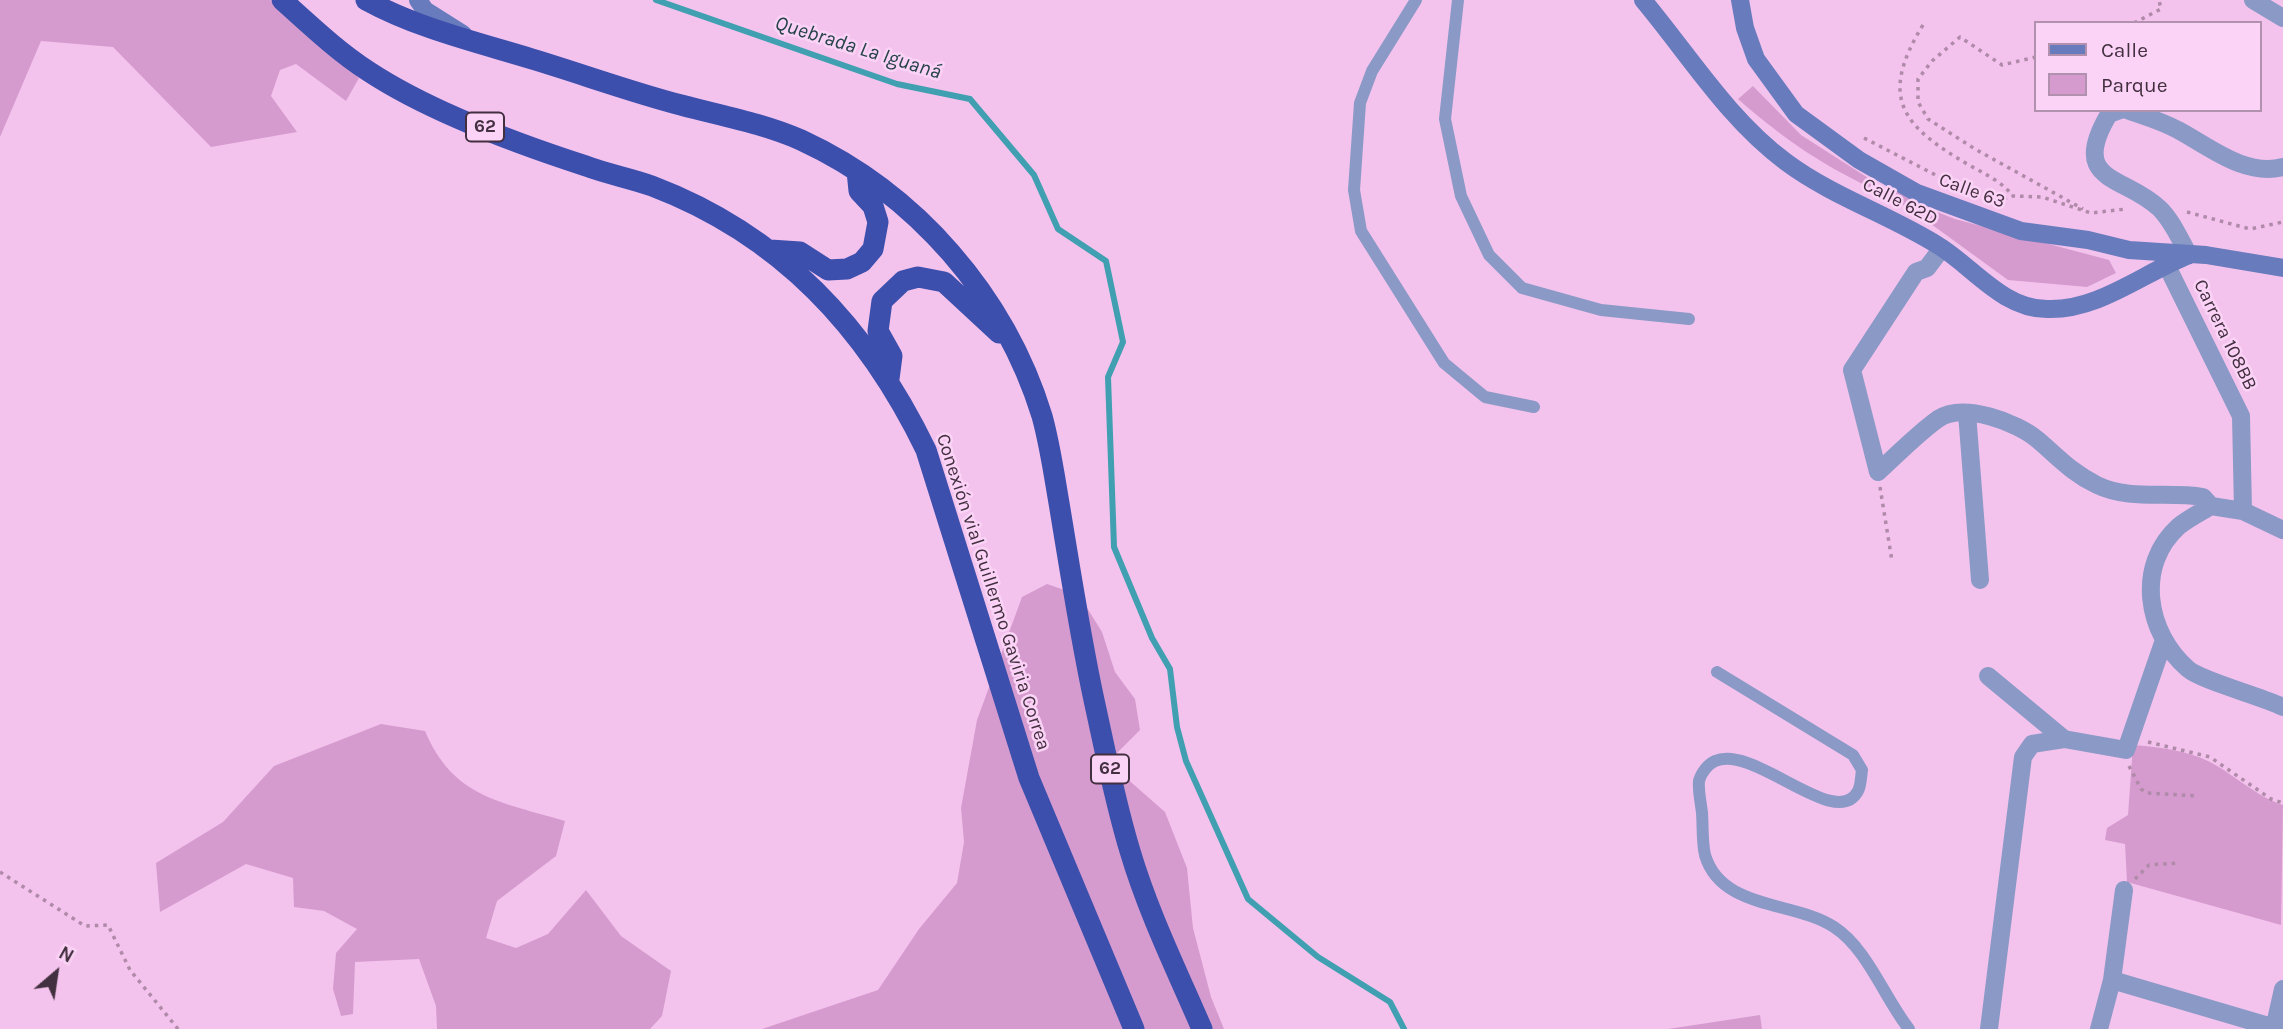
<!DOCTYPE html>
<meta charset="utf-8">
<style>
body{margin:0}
#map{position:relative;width:2283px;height:1029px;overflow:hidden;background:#f4c3ed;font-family:Karla,sans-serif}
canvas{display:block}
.legend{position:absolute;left:2034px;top:21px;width:228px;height:91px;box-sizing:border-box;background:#fbd3f6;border:2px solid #b191ad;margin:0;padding:9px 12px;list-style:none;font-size:21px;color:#422f3f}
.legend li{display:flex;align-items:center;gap:14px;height:35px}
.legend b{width:35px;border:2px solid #b191ad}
.north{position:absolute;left:21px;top:938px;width:70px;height:70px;-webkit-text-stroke:5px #fbd3f6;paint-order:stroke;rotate:29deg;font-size:19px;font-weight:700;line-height:28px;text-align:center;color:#422f3f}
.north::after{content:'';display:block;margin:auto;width:24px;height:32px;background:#422f3f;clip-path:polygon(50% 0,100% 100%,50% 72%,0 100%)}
</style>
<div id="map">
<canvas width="2283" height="1029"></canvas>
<ul class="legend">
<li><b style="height:9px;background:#687bbd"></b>Calle</li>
<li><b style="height:19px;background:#d59bce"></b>Parque</li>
</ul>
<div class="north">N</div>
</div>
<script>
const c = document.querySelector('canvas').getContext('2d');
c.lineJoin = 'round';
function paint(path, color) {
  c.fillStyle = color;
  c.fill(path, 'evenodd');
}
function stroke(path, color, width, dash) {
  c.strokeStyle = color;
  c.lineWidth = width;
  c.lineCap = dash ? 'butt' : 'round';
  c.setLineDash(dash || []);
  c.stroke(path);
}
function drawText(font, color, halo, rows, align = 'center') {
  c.font = font + ' Karla,sans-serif';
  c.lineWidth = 5;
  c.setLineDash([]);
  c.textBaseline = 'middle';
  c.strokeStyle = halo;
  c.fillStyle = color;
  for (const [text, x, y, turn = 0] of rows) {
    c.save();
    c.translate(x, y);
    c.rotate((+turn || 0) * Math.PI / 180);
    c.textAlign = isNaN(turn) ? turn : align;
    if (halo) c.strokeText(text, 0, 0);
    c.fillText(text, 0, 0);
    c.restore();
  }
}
paint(new Path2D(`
 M0,0H270L359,78L346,101L296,64L280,70L271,96L297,132L211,147L113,47L41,41L0,137Z
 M1753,86L1801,135L1876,183L1880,192C1826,168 1782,138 1738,99Z
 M1893,187L1922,206L1955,219L2109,260L2116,273L2087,287L2008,280L1909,208L1883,194Z
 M1047,584L1079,595L1102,632L1115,672L1135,699L1140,730L1108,762L1165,812L1187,868L1193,928L1211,997L1224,1029H762L878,990L919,929L957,883L964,842L961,808L977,720L1022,597Z
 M381,724L425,731C453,798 502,802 565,821L556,856L497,901L486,938L516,948L548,934L586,890L621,936L671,971L662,1016L650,1029H437L436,1006L419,959L355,962L353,1014L341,1016L333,989L336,953L357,929L324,911L294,907L293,878L246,864L160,912L156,863L223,822L274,766Z
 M2133,745C2157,747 2186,750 2208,761C2234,774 2255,796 2283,805L2281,925L2127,882L2125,844L2105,840L2107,828L2128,815Z
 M1760,1015L1762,1029H1668Z`), '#d59bce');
stroke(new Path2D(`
 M656,0L897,84L970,99L1034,175L1058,229L1106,261L1123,342L1108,377L1114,547L1152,638L1170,669L1177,727L1186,761L1248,899L1318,957L1390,1002L1404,1029`), '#409fb0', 6);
stroke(new Path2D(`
 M2134,23L2161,9L2159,0
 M1923,25C1878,98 1902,126 1969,165C1985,174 2001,181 2013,196
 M2036,57L2002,65L1960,37L1932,61L1918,79V102L1928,119L1975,149L2083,209
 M1864,138L1953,184
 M1987,197L1999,200L2013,196L2042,197L2091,213L2126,209
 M2187,212L2250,229L2283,222
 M1880,487L1892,561
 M2148,742L2210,757L2271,799L2283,803
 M2129,766L2141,789L2147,793L2197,796
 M0,872L85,926L108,925L130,970L178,1029
 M2135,879L2149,865L2177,863`), '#af8aa9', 3.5, [3.5, 5]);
stroke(new Path2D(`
 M1416,0L1372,71L1360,103L1354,190L1361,231L1444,363L1485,397L1534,407
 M1458,0L1445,119L1461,196L1489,255L1522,288L1601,310L1689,319
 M1717,672L1853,755L1862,770C1861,776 1861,786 1858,791C1836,832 1755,744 1715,761C1708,764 1701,773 1699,781C1698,791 1701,803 1702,813C1703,826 1702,843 1705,855C1721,910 1795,901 1834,927C1867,948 1885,999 1909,1029`), '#8b99c6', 12);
stroke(new Path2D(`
 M2253,0L2283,18
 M2120,110L2109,114C2068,183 2124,175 2159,208C2172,220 2180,240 2189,255
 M2127,110C2144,116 2162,121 2178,130C2210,147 2245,177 2283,167
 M1942,248L1927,268L1916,272L1852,370L1878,472C1897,455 1917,434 1938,419C1963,402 2017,422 2038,440C2058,457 2072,473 2097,485C2130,501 2168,491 2203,497L2211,506
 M2166,264L2241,416L2243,511
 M1967,413L1980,580
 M2283,530L2243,511L2211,506C2201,512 2189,518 2179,526C2135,565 2146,633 2188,669C2202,681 2261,696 2283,707
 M1988,676L2064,739
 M2112,980L2275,1028
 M1989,1029L2023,757L2032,744L2064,739L2126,750L2164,640
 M2099,1029L2112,980L2124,890
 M2274,1029L2283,989`), '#8b99c6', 18);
stroke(new Path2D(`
 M418,0L425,10L463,34
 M1643,0C1689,55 1728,119 1786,162C1833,197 1890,215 1939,246C1973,267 2003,309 2047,309C2098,311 2143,273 2189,255
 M1740,0L1745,28L1756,59L1796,114L1859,160L1917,193L2021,231L2088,240L2129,250L2206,255L2283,268`), '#687bbd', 18);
stroke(new Path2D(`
 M282,0C309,24 337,51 368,71C430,112 515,143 586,166C607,174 630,178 652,186C781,235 867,328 926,450L1029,778L1134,1029
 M366,0C417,28 476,42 532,59C582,74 631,92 681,105C722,116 762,123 801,140C916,193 1005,296 1042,416C1050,445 1054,474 1059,503C1070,569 1080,635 1094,700C1105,750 1115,802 1130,851C1148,912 1177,971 1202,1029
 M770,250L800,252L828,270L847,269L862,262L873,249L878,222L873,206L859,191L857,171
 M889,379L892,356L878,331L882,301L903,281L918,277L944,282L999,333`), '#3c4fad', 21);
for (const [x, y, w] of [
 [485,127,38],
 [1110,769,38]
]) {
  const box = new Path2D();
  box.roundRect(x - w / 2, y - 14.5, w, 29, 5);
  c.fillStyle = '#fbd3f6';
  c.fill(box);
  stroke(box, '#422f3f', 2);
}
drawText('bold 18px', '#422f3f', null, [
 ["62",485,127],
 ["62",1110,769]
]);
drawText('19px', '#422f3f', '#fbd3f6', [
 ["Calle 63",1972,191,20],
 ["Calle 62D",1900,202,27],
 ["Carrera 108BB",2225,335,64],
 ["Conexión vial Guillermo Gaviria Correa",993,592,72]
]);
drawText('italic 21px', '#264349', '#fbd3f6', [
 ["Quebrada La Iguaná",858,48,17]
]);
</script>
